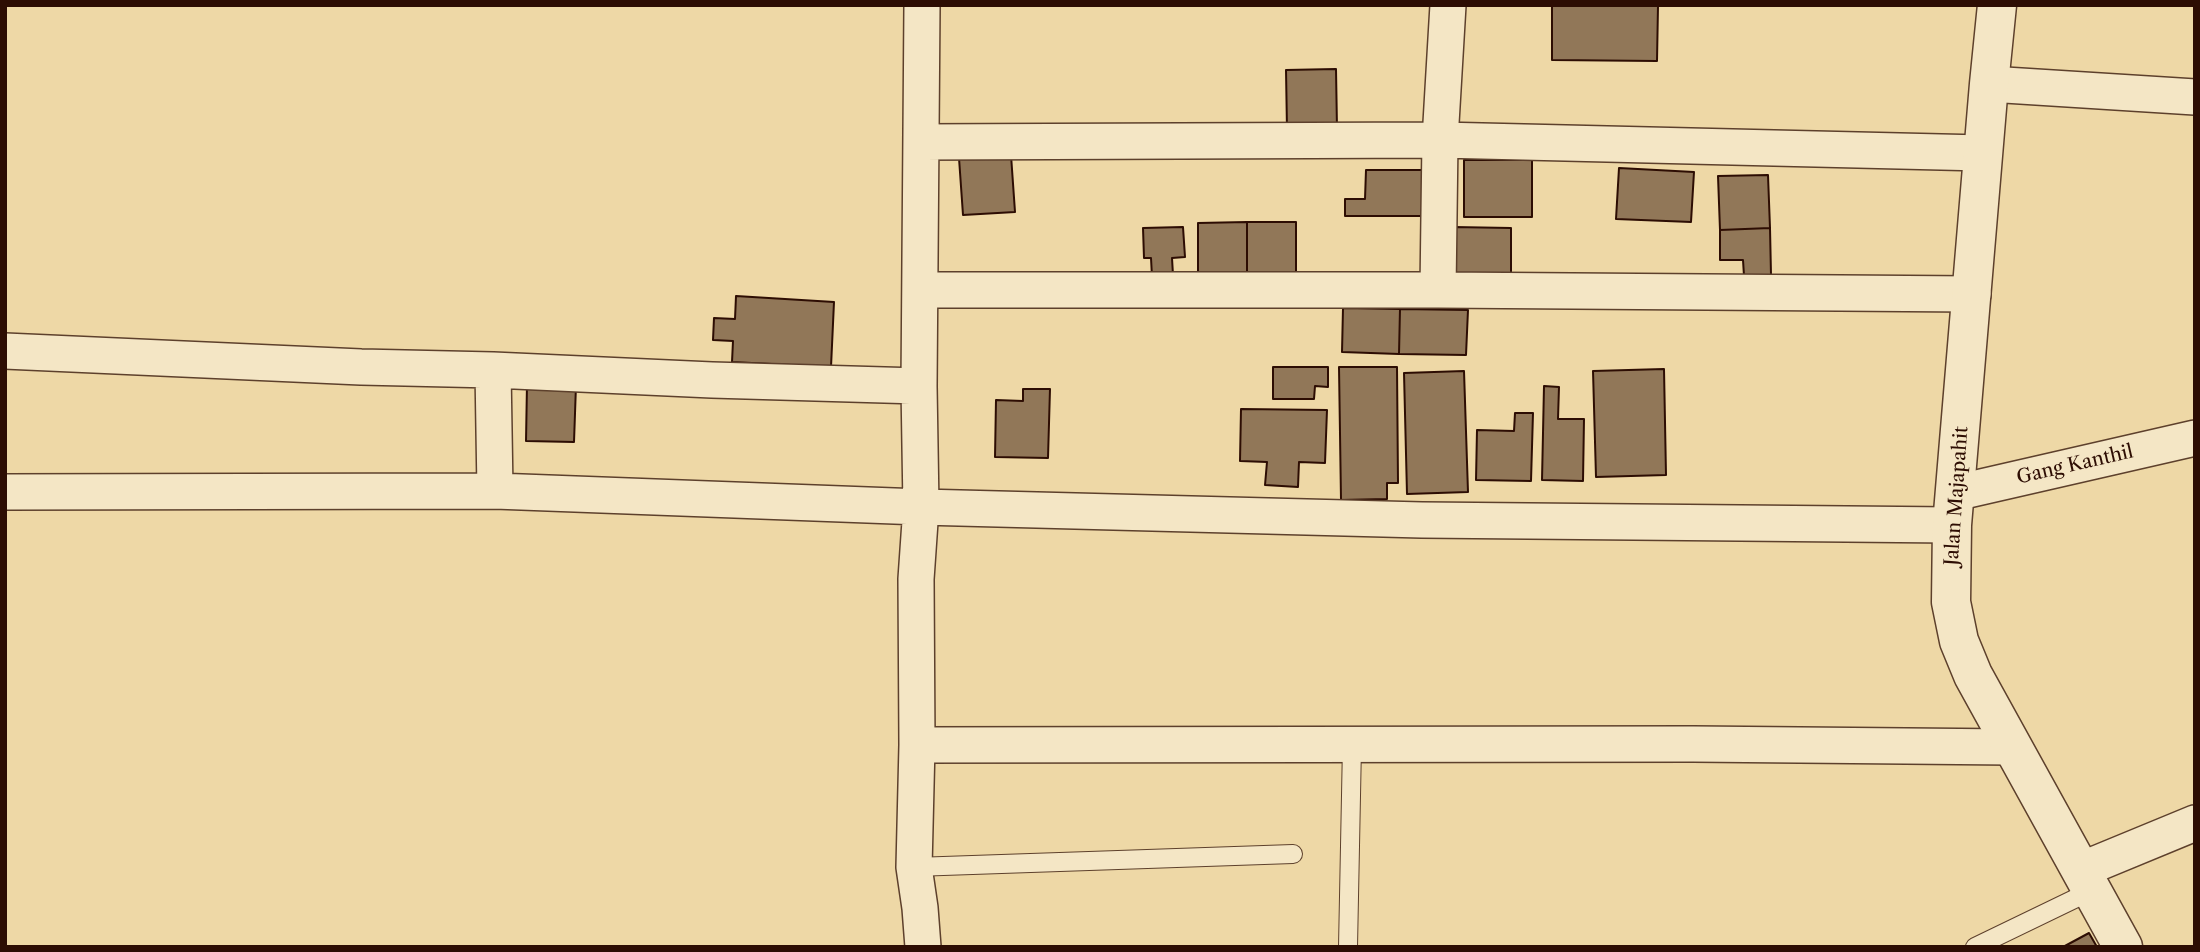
<!DOCTYPE html>
<style>
body{margin:0}
#map{position:relative;width:2200px;height:952px;overflow:hidden;background:#eed8a6;font-family:"Libre Caslon Text",serif}
canvas{display:block}
.frame{position:absolute;inset:0;border:7px solid #2d0d03;pointer-events:none}
</style>
<div id="map">
<canvas width="2200" height="952"></canvas>
<div class="frame"></div>
</div>
<script>
const c = document.querySelector('canvas').getContext('2d');
c.lineJoin = 'round';
function paint(path, color) {
  c.fillStyle = color;
  c.fill(path, 'evenodd');
}
function stroke(path, color, width, dash) {
  c.strokeStyle = color;
  c.lineWidth = width;
  c.lineCap = dash ? 'butt' : 'round';
  c.setLineDash(dash || []);
  c.stroke(path);
}
function drawText(font, color, halo, rows, align = 'center') {
  c.font = font + ' "Libre Caslon Text",serif';
  c.lineWidth = 5;
  c.setLineDash([]);
  c.textBaseline = 'middle';
  c.strokeStyle = halo;
  c.fillStyle = color;
  for (const [text, x, y, turn = 0] of rows) {
    c.save();
    c.translate(x, y);
    c.rotate((+turn || 0) * Math.PI / 180);
    c.textAlign = isNaN(turn) ? turn : align;
    if (halo) c.strokeText(text, 0, 0);
    c.fillText(text, 0, 0);
    c.restore();
  }
}
const building = new Path2D(`
 M1552,5L1658,6L1657,61L1552,60Z
 M1336,69L1337,129L1287,130L1286,70Z
 M1011,155L1015,212L963,215L959,158Z
 M1464,160H1532V217H1464Z
 M1619,168L1694,172L1691,222L1616,219Z
 M1366,170H1425L1424,216H1345V199H1365Z
 M1768,175L1770,228L1720,230L1718,176Z
 M1247,222H1296V277L1247,278Z
 M1247,222V278H1198V223Z
 M1183,227L1185,257L1172,258L1173,275L1152,277L1151,258H1144L1143,228Z
 M1453,227L1511,228V281H1453Z
 M1770,228L1771,275L1744,276L1743,260H1720V230Z
 M736,296L834,302L831,367L732,362L733,341L713,340L714,318L735,319Z
 M1343,308L1400,309L1399,354L1342,352Z
 M1400,309L1468,310L1466,355L1399,354Z
 M1273,367H1328V387L1315,386L1314,399H1273Z
 M1339,367H1397L1398,483H1387V499L1341,500Z
 M1664,369L1666,475L1596,477L1593,371Z
 M1464,371L1468,492L1407,494L1404,373Z
 M527,384L576,385L574,442L526,441Z
 M1544,386L1559,387L1558,419H1584L1583,481L1542,480Z
 M1023,389H1050L1048,458L995,457L996,400L1023,401Z
 M1241,409L1327,410L1325,463L1299,462L1298,487L1265,485L1267,462L1240,461Z
 M1515,413H1533L1531,481L1476,480L1477,430L1514,431Z
 M2089,933L2097,947H2063Z`);
paint(building, '#917758');
stroke(building, '#2d0d03', 2);
const service = new Path2D(`
 M914,867L1293,854
 M1348,947L1352,745
 M1975,947L2093,890`);
const minor = new Path2D(`
 M922,5L919,386L921,507L916,579L917,745L914,867L920,908L923,947
 M1989,84L2195,97
 M921,142L1440,140L1983,153
 M920,290H1438L1973,294
 M1438,290L1440,140L1448,5
 M5,351L361,367L493,370
 M495,491L921,507L1422,520L1952,525
 M5,492L495,491L493,370L712,380L919,386
 M1955,493L2195,438
 M917,745L1693,744L2012,747
 M2081,870L2195,823`);
const tertiary = new Path2D(`
 M1997,5L1989,84L1952,525L1951,602L1959,641L1973,675L2123,947`);
stroke(service, '#5d402c', 20);
stroke(minor, '#5d402c', 38);
stroke(tertiary, '#5d402c', 41);
stroke(service, '#f4e6c5', 18);
stroke(minor, '#f4e6c5', 35);
stroke(tertiary, '#f4e6c5', 38);
drawText('19px', '#2d0d03', '#f4e6c5', [
 ["Gang Kanthil",2075,465,-13],
 ["Jalan Majapahit",1957,496,-86]
]);
</script>
